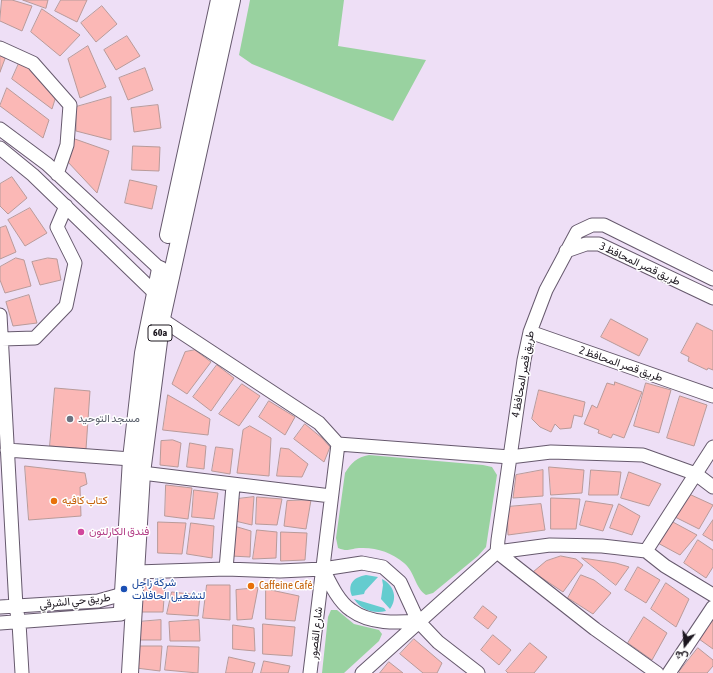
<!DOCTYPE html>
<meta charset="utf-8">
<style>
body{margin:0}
#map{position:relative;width:713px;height:673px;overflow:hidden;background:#eedff6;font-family:"Asap Condensed",Vazirmatn,sans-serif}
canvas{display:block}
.north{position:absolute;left:665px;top:625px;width:40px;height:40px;-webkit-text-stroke:3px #fff;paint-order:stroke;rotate:197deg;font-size:11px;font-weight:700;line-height:16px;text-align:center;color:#1c171f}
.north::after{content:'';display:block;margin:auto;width:14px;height:18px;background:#1c171f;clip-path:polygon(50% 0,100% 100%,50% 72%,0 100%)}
</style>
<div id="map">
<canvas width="713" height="673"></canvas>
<div class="north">ش</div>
</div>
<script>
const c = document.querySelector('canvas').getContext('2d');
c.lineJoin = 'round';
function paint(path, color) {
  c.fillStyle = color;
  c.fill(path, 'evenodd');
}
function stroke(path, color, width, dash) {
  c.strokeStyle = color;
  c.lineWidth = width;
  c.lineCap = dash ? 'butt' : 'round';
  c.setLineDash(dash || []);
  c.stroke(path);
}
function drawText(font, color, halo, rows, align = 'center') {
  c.font = font + ' "Asap Condensed",Vazirmatn,sans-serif';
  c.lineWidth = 3;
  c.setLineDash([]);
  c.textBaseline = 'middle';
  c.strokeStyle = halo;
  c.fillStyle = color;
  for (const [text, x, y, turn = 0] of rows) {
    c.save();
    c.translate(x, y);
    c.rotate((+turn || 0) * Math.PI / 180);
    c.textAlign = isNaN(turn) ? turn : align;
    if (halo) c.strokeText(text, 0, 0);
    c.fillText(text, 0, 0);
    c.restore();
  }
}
paint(new Path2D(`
 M250,0H344L338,46L426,60L393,121L252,64L239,55Z
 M369,455L483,465L492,467L497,475L486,547L478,556L433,593L426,595C415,588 415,572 404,563C391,552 376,547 359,548C349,549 348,552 338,548L336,538L345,473C351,463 357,457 369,455Z
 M331,610H337L354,624L379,630L382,634L379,641L344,673H322L328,617Z`), '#99d2a0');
paint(new Path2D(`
 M366,575L378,577L365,591L364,594L352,596C347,584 354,577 366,575Z
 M382,579C394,585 398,598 390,609L381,599L383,585Z
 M354,599L384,608L386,611C374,614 361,610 354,599Z`), '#64cccf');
const building = new Path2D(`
 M2,0H12L32,6L22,31L0,21Z
 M23,0H48L46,8Z
 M61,0H87L77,22L55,11Z
 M102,6L117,24L96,42L81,23Z
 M42,9L80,35L60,56L31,32Z
 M127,36L140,56L116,70L104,50Z
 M88,46L106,87L80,98L68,59Z
 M0,53L6,56L0,72Z
 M20,61L57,93L52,109L12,79Z
 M145,68L153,90L128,100L119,78Z
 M7,88L49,120L43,138L0,106Z
 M111,97V140L76,131V107Z
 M158,105L161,128L134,132L131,108Z
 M72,138L109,151L97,193L67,161Z
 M133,146L160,147L159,171L132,170Z
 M12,177L27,198L8,214L0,206V184Z
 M130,180L157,186L152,209L125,203Z
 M30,208L47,233L25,246L8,220Z
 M6,226L16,252L0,259V228Z
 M16,258L24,260L31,286L5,293L0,280V267Z
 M48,258L57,259L61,280L40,285L32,262Z
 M29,295L37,323L13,326L6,302Z
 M611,319L648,339L639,356L601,337Z
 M697,323L713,331V370L708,368L707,370L688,361L689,357L681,353Z
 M195,350L211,362L187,394L172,384L185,352Z
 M217,365L234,378L211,411L193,397Z
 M615,382L642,392L624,438L613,434L611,438L598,433L599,430L584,424L592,405L597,408L607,383L614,385Z
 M646,383L671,390L659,433L634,426Z
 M242,384L260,396L239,426L219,414Z
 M55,388L90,391L86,449L50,446Z
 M539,390L585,402L582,417L574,415L571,428L560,429L555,424L551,432L540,427L532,419Z
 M168,395L210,419L208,435L163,430Z
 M680,396L707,405L694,446L667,438Z
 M269,401L295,417L285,435L259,417Z
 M305,424L322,438L330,447L324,462L294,439Z
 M250,426L271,438L269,476L237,473L243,430Z
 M173,440L181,443L178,467L160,465L161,441Z
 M190,443L206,446L204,469L187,467Z
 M216,447L233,449L230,474L212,471Z
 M281,448L289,449L308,464L302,477L277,476Z
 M25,466L85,473L87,484L80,487L81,516L29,520Z
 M549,467L584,470L582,493L551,495Z
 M543,470V496L513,498L516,475Z
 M591,470L621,472L618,495H589Z
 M629,472L661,484L649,506L621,498Z
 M166,485L192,488L188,519L165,516Z
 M194,490L218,493L214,519L192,517Z
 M689,494L713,505L699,529L675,517Z
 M254,497L252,525L235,521L237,499Z
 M257,497L282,499L277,525L256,524Z
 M551,498L580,499L576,529H551Z
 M311,500L306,529L284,526L287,501Z
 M586,501L613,505L603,531L580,525Z
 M541,504L545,530L508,535L507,507Z
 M619,504L640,516L632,535L610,528Z
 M713,520V541L703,535Z
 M671,521L697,535L680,555L656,542Z
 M158,522L186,523L182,554L158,553Z
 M191,523L214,526L212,558L187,554Z
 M234,526L251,531L250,557L231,556Z
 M257,530L277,532L276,558L253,559Z
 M281,532L307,533L305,560L281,561Z
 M698,540L713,550V567L706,578L684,563Z
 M561,556L576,559L583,565L563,592L533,572L546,561Z
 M582,558L616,563L629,567L616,585Z
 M638,567L660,580L646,603L625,590Z
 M581,575L594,580L611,593L593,614L568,598Z
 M666,583L689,599L676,627L651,609Z
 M165,585L163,612H136L140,586Z
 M207,585H230V620L203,618Z
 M258,588L252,619L237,620L236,590Z
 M266,589L299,596L295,621L266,619Z
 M172,592L200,595L198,616L167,614Z
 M483,606L497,617L488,629L474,618Z
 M644,617L667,633L652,660L628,643Z
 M161,620V640H139L137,622Z
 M199,620L200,641H170L169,622Z
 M713,620V649L699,639Z
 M263,624L295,627L292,656L263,654Z
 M233,625L254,628L255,651L233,649Z
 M493,635L511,650L499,665L481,650Z
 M414,639L442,663L437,673H423L400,654Z
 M530,643L547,657L534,673H508L506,671Z
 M137,646H162L160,671L136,668Z
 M168,646L199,647L198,673L165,670Z
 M698,648L713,660V666L707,673H680L679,672Z
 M229,657L255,663L252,673H226Z
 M264,661L290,666L288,673H261Z
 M389,662L403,673H380Z`);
paint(building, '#fbb8b6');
stroke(building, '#b89a99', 1);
const minor = new Path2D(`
 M0,48L33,63L70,105L67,145L57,174
 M0,129L47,164L160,269L169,272
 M0,148L33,175L155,293L162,296
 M566,251L586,244H599L713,298
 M0,315L16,607L19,623L22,673
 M155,315L319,423L338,444L310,673
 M530,332L713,396
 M2,339L35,338L66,306L75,263L57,227L66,206
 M338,444L510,457L551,452L643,455L696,474L713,487
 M7,450L131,459
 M142,473L331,496
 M646,551L713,447
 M226,569L233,486
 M0,607L98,601L123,594L132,576L137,572L226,569L280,571L323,569L362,563L383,567L400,582L418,621C397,623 370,624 351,610C338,601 330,583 323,569
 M418,621L438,642L478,673
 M0,623L121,614L131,606
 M362,673L497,552L550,545L602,546L646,551L665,566L713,595
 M657,673L595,629L497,552L498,540L524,360L530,332L546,290L577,232L592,225H604L713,279
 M669,673L713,607`);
const major = new Path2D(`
 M168,235L219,0
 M122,609L131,459L143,353L160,269
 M130,673L142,473L162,318L232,0`);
stroke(minor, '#66596d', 15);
stroke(major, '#66596d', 18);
stroke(minor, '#fff', 13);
stroke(major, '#fff', 16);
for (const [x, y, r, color] of [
 [70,419,4,"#6b7280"],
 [54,501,4,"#e8710a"],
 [81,532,4,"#d1479c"],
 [251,586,4,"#e8710a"],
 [124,589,4,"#1a4fb4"]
]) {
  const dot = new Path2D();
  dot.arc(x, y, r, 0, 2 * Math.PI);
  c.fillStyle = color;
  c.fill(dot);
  stroke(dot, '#fff', 1.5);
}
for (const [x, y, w] of [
 [160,333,24]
]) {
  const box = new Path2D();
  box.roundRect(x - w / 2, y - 8, w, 16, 3);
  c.fillStyle = '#fff';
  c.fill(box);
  stroke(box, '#1c171f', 1);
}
drawText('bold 10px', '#1c171f', null, [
 ["60a",160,333]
]);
drawText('11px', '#1c171f', '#fff', [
 ["طريق قصر المحافظ 3",640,264,25],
 ["طريق قصر المحافظ 2",621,364,19],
 ["طريق قصر المحافظ 4",523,374,-80],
 ["طريق حي الشرقي",75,601,-6],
 ["شارع القصور",316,633,-84]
]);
drawText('11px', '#5b616d', '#fff', [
 ["مسجد التوحيد",78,419]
], 'left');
drawText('11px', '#c56008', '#fff', [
 ["كتاب كافيه",62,501],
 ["Caffeine Café",259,586]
], 'left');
drawText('11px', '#b23c85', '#fff', [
 ["فندق الكارلتون",89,532]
], 'left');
drawText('11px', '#164399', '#fff', [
 ["شركة زاجل",132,583],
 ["لتشغيل الحافلات",132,596]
], 'left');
</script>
